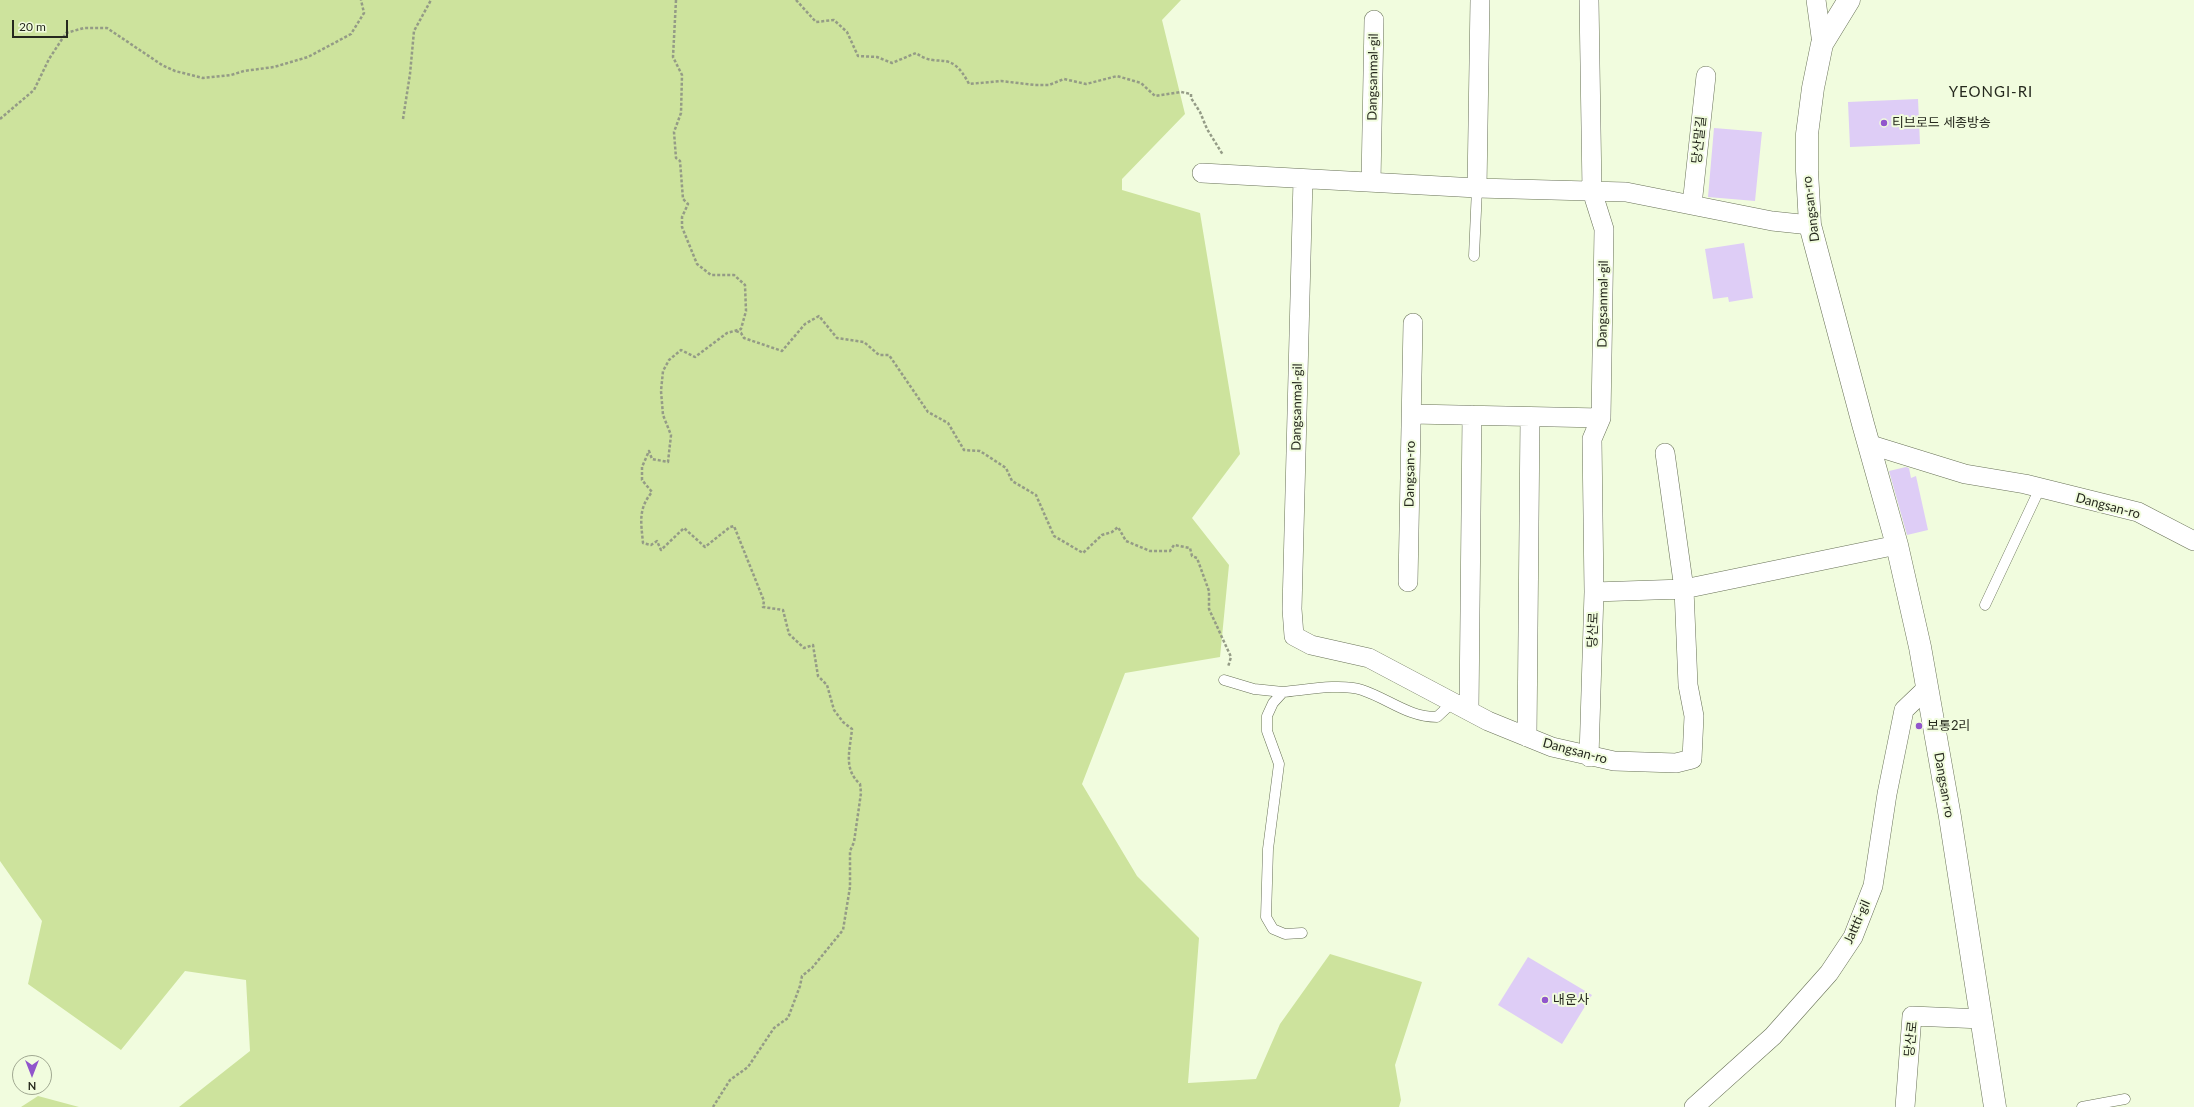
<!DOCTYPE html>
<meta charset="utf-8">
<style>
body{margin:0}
#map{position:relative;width:2194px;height:1107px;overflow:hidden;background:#f1fcde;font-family:Lato,sans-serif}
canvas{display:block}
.north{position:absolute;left:12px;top:1055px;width:40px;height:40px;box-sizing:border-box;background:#f1fcde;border:1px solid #a0a891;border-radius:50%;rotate:180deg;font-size:11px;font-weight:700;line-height:16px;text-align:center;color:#26291e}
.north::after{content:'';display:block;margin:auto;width:14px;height:18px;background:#9155cc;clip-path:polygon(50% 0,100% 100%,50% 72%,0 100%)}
.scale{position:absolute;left:12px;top:20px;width:56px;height:18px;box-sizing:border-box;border:2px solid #26291e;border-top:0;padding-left:5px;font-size:12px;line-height:14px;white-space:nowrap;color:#26291e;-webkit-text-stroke:3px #f1fcde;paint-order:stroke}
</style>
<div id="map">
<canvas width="2194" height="1107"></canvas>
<div class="north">N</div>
<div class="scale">20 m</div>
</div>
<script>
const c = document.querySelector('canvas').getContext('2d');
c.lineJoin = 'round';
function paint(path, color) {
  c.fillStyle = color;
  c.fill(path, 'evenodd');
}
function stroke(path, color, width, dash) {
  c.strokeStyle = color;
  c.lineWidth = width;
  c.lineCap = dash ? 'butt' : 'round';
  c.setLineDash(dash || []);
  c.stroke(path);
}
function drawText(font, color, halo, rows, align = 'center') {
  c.font = font + ' Lato,"Noto Sans KR",sans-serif';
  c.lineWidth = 4;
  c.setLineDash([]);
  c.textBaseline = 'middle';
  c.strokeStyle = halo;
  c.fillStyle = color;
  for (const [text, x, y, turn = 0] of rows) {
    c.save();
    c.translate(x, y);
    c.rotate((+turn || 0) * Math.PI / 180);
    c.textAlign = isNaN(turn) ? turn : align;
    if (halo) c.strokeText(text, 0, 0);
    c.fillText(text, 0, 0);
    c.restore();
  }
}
paint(new Path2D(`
 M0,0H1181L1162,20L1185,114L1122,179V190L1200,213L1240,454L1192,518L1229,565L1220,657L1125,673L1082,784L1137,876L1199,938L1188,1083L1256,1079L1280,1024L1330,954L1422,982L1395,1065L1401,1100L1399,1107H179L250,1051L246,980L185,971L121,1050L28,984L42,921L0,861Z
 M38,1096L79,1107H21Z`), '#cde39d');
paint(new Path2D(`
 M1918,99L1920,144L1850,147L1848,102Z
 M1714,128L1762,132L1755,201L1708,197Z
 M1744,243L1753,298L1729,302L1728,297L1713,299L1705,249Z
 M1906,467L1909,468L1911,478L1916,476L1928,530L1907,535L1889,471Z
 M1528,957L1592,995L1562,1044L1498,1005Z`), '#decdf6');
const service = new Path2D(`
 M1474,256L1477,188
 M1985,605L2040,488
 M1224,680L1254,689L1283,692
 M1302,933L1285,934L1273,929L1266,917L1268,849L1279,764L1267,731V716L1273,703L1283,692C1305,690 1341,683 1362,690C1389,699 1408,717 1437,717L1453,702
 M2082,1107L2125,1099`);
const minor = new Path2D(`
 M1816,0L1822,44
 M1202,173L1477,188L1626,192L1772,221L1810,225
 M1303,179L1292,609L1294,636L1311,645L1369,658L1488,721L1552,747L1614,761L1676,763L1692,759L1694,716L1688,685L1684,589L1665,453
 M1371,182L1374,20
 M1477,188L1480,0
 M1692,205L1706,76
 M1412,414L1601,418
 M1868,444L1965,474L2025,484L2138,512L2194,541
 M1408,582L1413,323
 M1594,592L1684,589L1897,545
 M1469,710L1472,415
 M1527,737L1530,417
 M1589,757L1594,592L1592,439L1601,418L1604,229L1592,191L1589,0
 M1694,1107L1773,1036L1829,973L1853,937L1873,886L1887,794L1904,710L1927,688
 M1905,1107L1912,1016L1982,1019`);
const tertiary = new Path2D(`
 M1849,0L1822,44L1813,88L1807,134V171L1810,225L1863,424L1897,545L1920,647L1950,817L1995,1107`);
stroke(service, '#687157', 11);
stroke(minor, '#687157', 20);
stroke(tertiary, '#687157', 23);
stroke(new Path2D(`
 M676,0L673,57L682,75L681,113L674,132L676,158L680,161L683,199L688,204L682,217V227L697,264L711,275H734L745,285L746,311L741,329L727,333L695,357L681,350L669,360L663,371L661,391L663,415L671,435L668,462L652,459L649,451L642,467V480L652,492C638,509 641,522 643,543L651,545L657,541L661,550L684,528L705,547L730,527L734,526L764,601L763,607L783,610L789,634L804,648L813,645L818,676L827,685L834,710L843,722L852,729C850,750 843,769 860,784L861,793L854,842L850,851V887L843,930L812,968L802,976L800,986L788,1018L774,1028L748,1067L730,1080L713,1107
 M796,0L816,22L834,20L847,32L858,56L877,57L892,63L916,53C939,70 950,47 969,84L1001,81L1035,85H1049L1064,79L1086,84L1117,76L1141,83L1155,96L1181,92L1191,94V98L1200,112L1207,129L1223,155
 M0,119L34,90L49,59L66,33L84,28H107L162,65L175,71L203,78L231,75L244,71L274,67L308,57L351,34L364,13L361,0
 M403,119L410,74L414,31L431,0
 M736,331L741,333L744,338L782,351L805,324L819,316L837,338L864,342L879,355H889L928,412L948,423L964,450L980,451L1006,468L1012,481L1036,495L1054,536L1083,553L1102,535L1112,532L1118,527L1126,541L1150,551H1170L1174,545L1190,548L1192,556L1197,558L1209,591V609L1231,657L1228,667`), '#949b86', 2.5, [3, 2]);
stroke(service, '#fff', 10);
stroke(minor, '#fff', 19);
stroke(tertiary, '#fff', 22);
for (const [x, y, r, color] of [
 [1884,123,4,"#9155cc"],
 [1919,726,4,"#9155cc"],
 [1545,1000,4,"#9155cc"]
]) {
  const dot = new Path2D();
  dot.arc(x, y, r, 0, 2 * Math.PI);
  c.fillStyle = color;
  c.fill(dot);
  stroke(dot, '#f1fcde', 1.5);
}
drawText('13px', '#26291e', '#f1fcde', [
 ["Dangsanmal-gil",1373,77,-89],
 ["당산말길",1699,140,-84],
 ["Dangsan-ro",1811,209,-97],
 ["Dangsanmal-gil",1603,304,-89],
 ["Dangsanmal-gil",1297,407,-89],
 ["Dangsan-ro",1410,474,-89],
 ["Dangsan-ro",2108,506,15],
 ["당산로",1593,630,-88],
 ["Dangsan-ro",1575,751,15],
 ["Dangsan-ro",1944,785,80],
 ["Jattti-gil",1857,922,-66],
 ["당산로",1911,1039,-84]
]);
drawText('13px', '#26291e', '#f1fcde', [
 ["티브로드 세종방송",1892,123],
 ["보통2리",1927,726],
 ["내운사",1553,1000]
], 'left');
c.letterSpacing = '1px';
drawText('15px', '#26291e', '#f1fcde', [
 ["YEONGI-RI",1991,92]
]);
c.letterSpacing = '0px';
</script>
